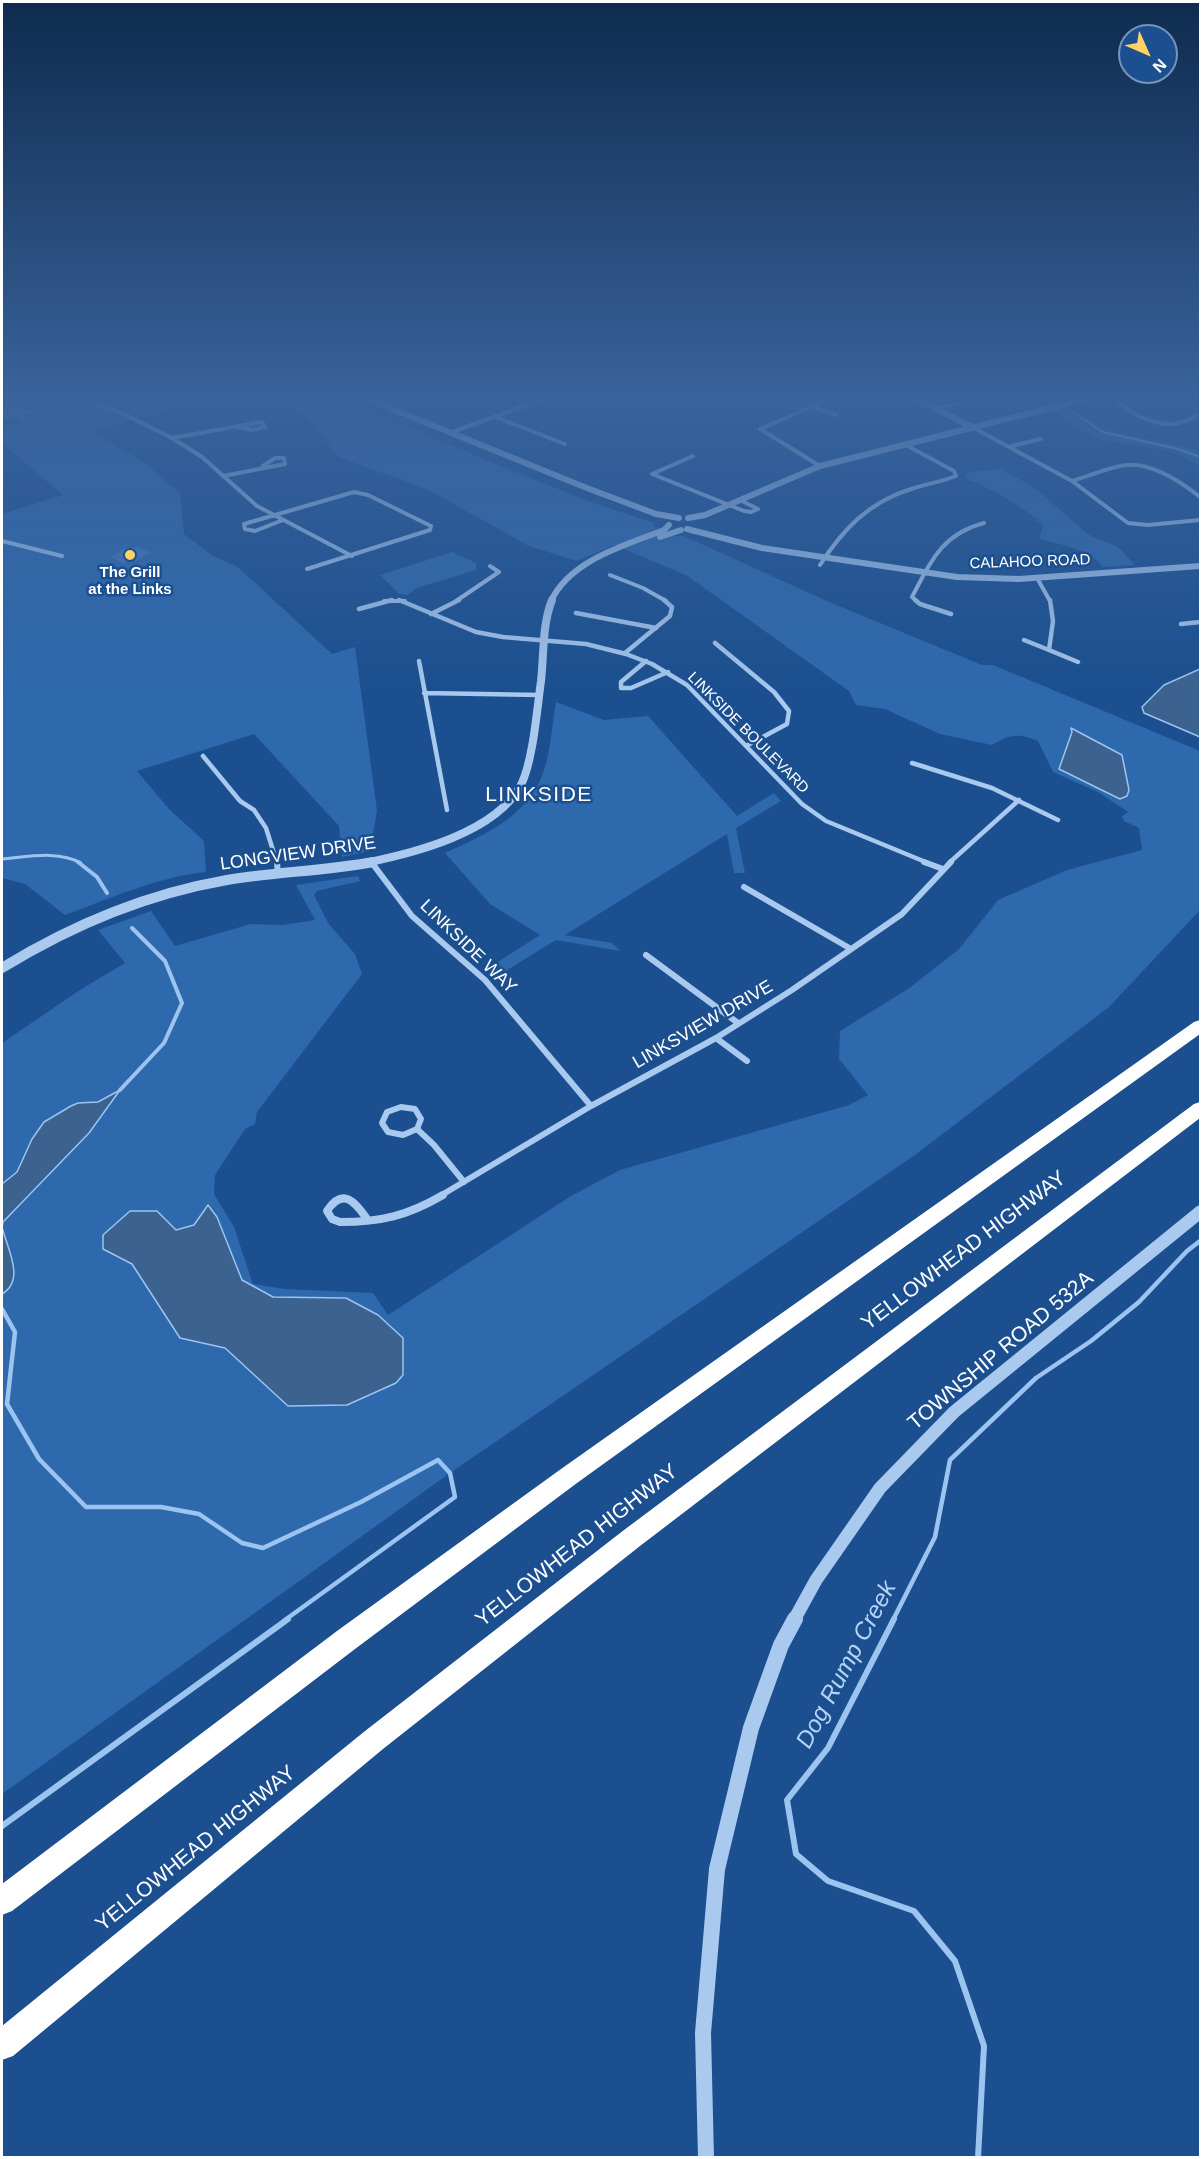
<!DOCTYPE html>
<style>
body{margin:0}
#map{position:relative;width:1202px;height:2159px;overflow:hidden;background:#1b4f8f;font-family:Helvetica,sans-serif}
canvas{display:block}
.frame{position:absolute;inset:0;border:3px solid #fff;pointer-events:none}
.north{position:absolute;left:1118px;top:24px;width:60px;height:60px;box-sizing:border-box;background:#1b4f8f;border:2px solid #7695bc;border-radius:50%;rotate:135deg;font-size:16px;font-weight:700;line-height:24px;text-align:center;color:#fff}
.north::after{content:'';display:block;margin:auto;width:21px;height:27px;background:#ffd166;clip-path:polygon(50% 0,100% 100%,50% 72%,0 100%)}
</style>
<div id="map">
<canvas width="1202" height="2159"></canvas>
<div class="frame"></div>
<div class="north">N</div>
</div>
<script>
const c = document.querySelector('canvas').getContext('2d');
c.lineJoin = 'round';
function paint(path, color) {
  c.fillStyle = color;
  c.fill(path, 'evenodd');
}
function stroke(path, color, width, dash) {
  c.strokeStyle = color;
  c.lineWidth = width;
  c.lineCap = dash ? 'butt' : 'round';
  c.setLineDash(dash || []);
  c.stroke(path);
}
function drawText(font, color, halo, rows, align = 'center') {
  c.font = font + ' Helvetica,sans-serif';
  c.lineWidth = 5;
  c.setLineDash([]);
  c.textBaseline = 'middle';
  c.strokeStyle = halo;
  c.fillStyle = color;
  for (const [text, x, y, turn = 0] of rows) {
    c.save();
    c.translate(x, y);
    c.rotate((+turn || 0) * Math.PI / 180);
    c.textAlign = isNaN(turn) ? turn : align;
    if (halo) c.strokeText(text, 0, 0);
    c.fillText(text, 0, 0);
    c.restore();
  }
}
paint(new Path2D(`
 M130,395H333L500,466L591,502L654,523V527L675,536H684L829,602L982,665H993L1200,751V910L1109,1007L915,1155L450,1473L2,1794V1043L80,990L125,963L98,930L151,911L175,946L251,924L283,925L315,920L296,885L358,876L360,881L317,891L314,895L328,923L355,954L362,974L257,1112L255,1124L245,1129L215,1175L214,1194L234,1227L253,1284L284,1289L373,1293L388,1315L571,1196L620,1170L849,1105L868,1095L839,1059L840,1031L908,989L959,949L998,900L1067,870L1142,850L1139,828L1124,821L1122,816L1128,812L1098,792L1053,772L1038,741C1017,733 1011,734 992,745L940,734L885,709L856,705L849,691L686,575L614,545L577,561L529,546L429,490L339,457L293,402L244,409L186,406L157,411L92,432L148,465L180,494L184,534L213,556L238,567L332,654L355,647L377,811L370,851L342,857L339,826L254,734L137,771L169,809L204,841L206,872C158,877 111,898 65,915L25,884L2,878V514L63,495L2,443V431L29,416L64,412Z
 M1019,395H1048L1097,424L1121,433L1200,450V465L1170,451L1096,439L1056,412Z
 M1002,469L1036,489L1089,535L1118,547L1135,565L1103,567C1087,548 1062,545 1039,539L1043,525C1020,504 994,490 965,478L968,472Z
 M452,552L476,563V570L417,588L407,595L399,594L380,575Z
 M556,702L604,720L648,716L737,816L774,793L781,801L736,828L745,873H734L727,834L565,935L612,943L620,951L556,940L504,972L493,965L540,935L490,904L445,853C485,835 530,815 544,770C551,748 552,724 556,702Z`), '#2e69ad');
const water = new Path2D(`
 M1200,669V737L1144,713L1142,707L1164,685Z
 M1071,728L1122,755L1129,790L1127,796L1120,799L1059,769L1072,732Z
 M120,1090L89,1133L3,1222L2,1227C7,1248 26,1280 2,1294V1184L17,1172L32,1139L44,1122L71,1106L78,1103L98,1102Z
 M208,1205L217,1217L242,1280L273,1297L346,1298L378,1315L403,1338V1375L396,1383L347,1405L288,1406L225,1348L180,1338L132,1264L103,1249V1235L130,1211H157L176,1230L194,1225Z`);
paint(water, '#3c6290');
stroke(water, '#9cc4f0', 1.5);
stroke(new Path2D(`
 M1037,395L1047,399
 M1073,412L1103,432L1178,449L1200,457`), '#9cc4f0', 2);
stroke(new Path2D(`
 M2,859C27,857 58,850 81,863`), '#9cc4f0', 3);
stroke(new Path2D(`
 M78,862L97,877L107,893
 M120,1090L164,1043L182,1003L165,961L132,928`), '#9cc4f0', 4);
stroke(new Path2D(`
 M2,1309L15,1332L7,1404L39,1459L86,1507H161L199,1514L242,1543L263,1548L361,1502L438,1460L450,1473L455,1497L285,1620
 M893,1620L935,1537L950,1460L1036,1378L1091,1341L1139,1302L1187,1251L1200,1241`), '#9cc4f0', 4.5);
stroke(new Path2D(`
 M894,1619L828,1748L787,1800L796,1854L828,1881L914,1911L955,1961L984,2046L978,2158
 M2,1826L288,1619`), '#9cc4f0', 6);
paint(new Path2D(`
 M2,405L20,407L37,412L25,415L31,426L16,417L5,419L6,417H2Z
 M138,547L152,552L138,560L122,563L111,557L123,549Z`), '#4478b7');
stroke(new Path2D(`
 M75,395L126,415L172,438L202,457L257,506L352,556
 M1110,395C1126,411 1150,425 1173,424C1182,423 1192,418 1200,415
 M812,407L836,415
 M935,408L959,403
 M495,417L565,444
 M972,427L1072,481L1128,523L1148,525L1200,520
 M449,433L555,395
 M172,438L262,422L265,427L252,430L237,427
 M1012,446L1041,439
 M693,456L652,474L744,511L751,512L758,509L740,500
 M820,466L760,429L839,395
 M223,476L285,464L284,458H275L263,466
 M1072,481C1090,476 1108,467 1127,465C1152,463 1181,482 1200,497
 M283,520L255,531L245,529L244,524L354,492L368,495L431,526L430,530L307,569
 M2,541L62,556
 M820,565C843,529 869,502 911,489C926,484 941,482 956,476L954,471L904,444
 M610,575L643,588L666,601
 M1037,578L1050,601
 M384,601H405
 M456,601L499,572L490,566
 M917,601L912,597C931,561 942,534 984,523`), '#a9c9ee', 4);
stroke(new Path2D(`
 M399,600L476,632L503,637L586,644L626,654L652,664L687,685L802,804L826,821L928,863
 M915,600L920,604L951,614
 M1050,600L1053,621L1049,650L1078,662
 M359,609L392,600
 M576,613L656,628
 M431,614L459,600
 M1181,624L1200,622
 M1024,640L1049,650
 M715,643L774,692L789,711L787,724L746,746
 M625,653L670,616L672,607L664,600
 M419,661L447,810
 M646,661L621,682V688H631L668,672
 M424,693L540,695
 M203,756L240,801L254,810L266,828L277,863
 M912,763L992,788L1058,820
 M949,863L1019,800`), '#a9c9ee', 4.5);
stroke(new Path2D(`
 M277,862L278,875
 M924,862L943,869
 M372,863L412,916L485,980L591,1106
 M744,887L851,949
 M646,955L738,1023
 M716,1038L747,1061
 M401,1107L415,1109L421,1119L417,1129L403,1135L388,1132L382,1123L387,1112Z
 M417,1129L434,1145L464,1182
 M440,1196L591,1106L716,1038L792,990L902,914L951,862`), '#a9c9ee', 6);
stroke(new Path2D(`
 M367,1219C356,1203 343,1186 327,1211L332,1219L340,1222C381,1222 407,1216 443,1195`), '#a9c9ee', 8);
stroke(new Path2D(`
 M358,395L587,488L656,514L679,518
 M909,395L972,427
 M688,518L705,515L820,466L1102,395
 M687,529L762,548L957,577L1019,579L1200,566
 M660,537L681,530
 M551,601C570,560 626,545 664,530L669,525`), '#a9c9ee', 6);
stroke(new Path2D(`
 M365,863C414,853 495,833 521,785C533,761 537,709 541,681C544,655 542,625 552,600`), '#a9c9ee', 8);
stroke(new Path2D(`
 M2,968C72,925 146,894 227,880C275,872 325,871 373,862`), '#a9c9ee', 10);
stroke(new Path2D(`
 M794,1620L816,1580L880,1488L954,1412L1200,1212`), '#a9c9ee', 13);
stroke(new Path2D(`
 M706,2158L703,2033L717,1869L751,1728L781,1645L795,1619`), '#a9c9ee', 16);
paint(new Path2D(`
 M9,395H19L2,401V397Z`), '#d6e6fa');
paint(new Path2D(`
 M1200,1020V1034L577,1483L355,1649L12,1911L2,1915V1884L337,1631L561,1469L1194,1022Z
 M1200,1102V1118L640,1546L383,1749L13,2056L2,2060V2026L365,1731L624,1530L1194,1104Z`), '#fff');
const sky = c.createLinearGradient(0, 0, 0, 697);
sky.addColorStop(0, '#0f2b4f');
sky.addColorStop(0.57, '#39639b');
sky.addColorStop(1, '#39639b00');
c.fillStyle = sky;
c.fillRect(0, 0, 1202, 697);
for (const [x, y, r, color] of [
 [130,555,6,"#ffd166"]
]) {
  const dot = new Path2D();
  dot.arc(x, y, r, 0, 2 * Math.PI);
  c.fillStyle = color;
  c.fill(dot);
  stroke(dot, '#1b4f8f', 2);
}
drawText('15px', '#fff', '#1b4f8f', [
 ["CALAHOO ROAD",1030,562,-2],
 ["LINKSIDE BOULEVARD",748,733,45]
]);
drawText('bold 15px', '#fff', '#1b4f8f', [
 ["The Grill",130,573],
 ["at the Links",130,590]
]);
drawText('18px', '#fff', '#1b4f8f', [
 ["LONGVIEW DRIVE",298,854,-8],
 ["LINKSIDE WAY",468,947,44],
 ["LINKSVIEW DRIVE",703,1025,-30]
]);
c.letterSpacing = '1.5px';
drawText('21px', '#fff', '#1b4f8f', [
 ["LINKSIDE",539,795]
]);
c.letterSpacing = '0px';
drawText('21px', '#fff', '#1b4f8f', [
 ["YELLOWHEAD HIGHWAY",964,1251,-37],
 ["TOWNSHIP ROAD 532A",1001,1351,-40],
 ["YELLOWHEAD HIGHWAY",577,1546,-38],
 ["YELLOWHEAD HIGHWAY",196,1849,-39]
]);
drawText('italic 24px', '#b5d3f5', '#1b4f8f', [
 ["Dog Rump Creek",847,1665,-62]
]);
</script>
